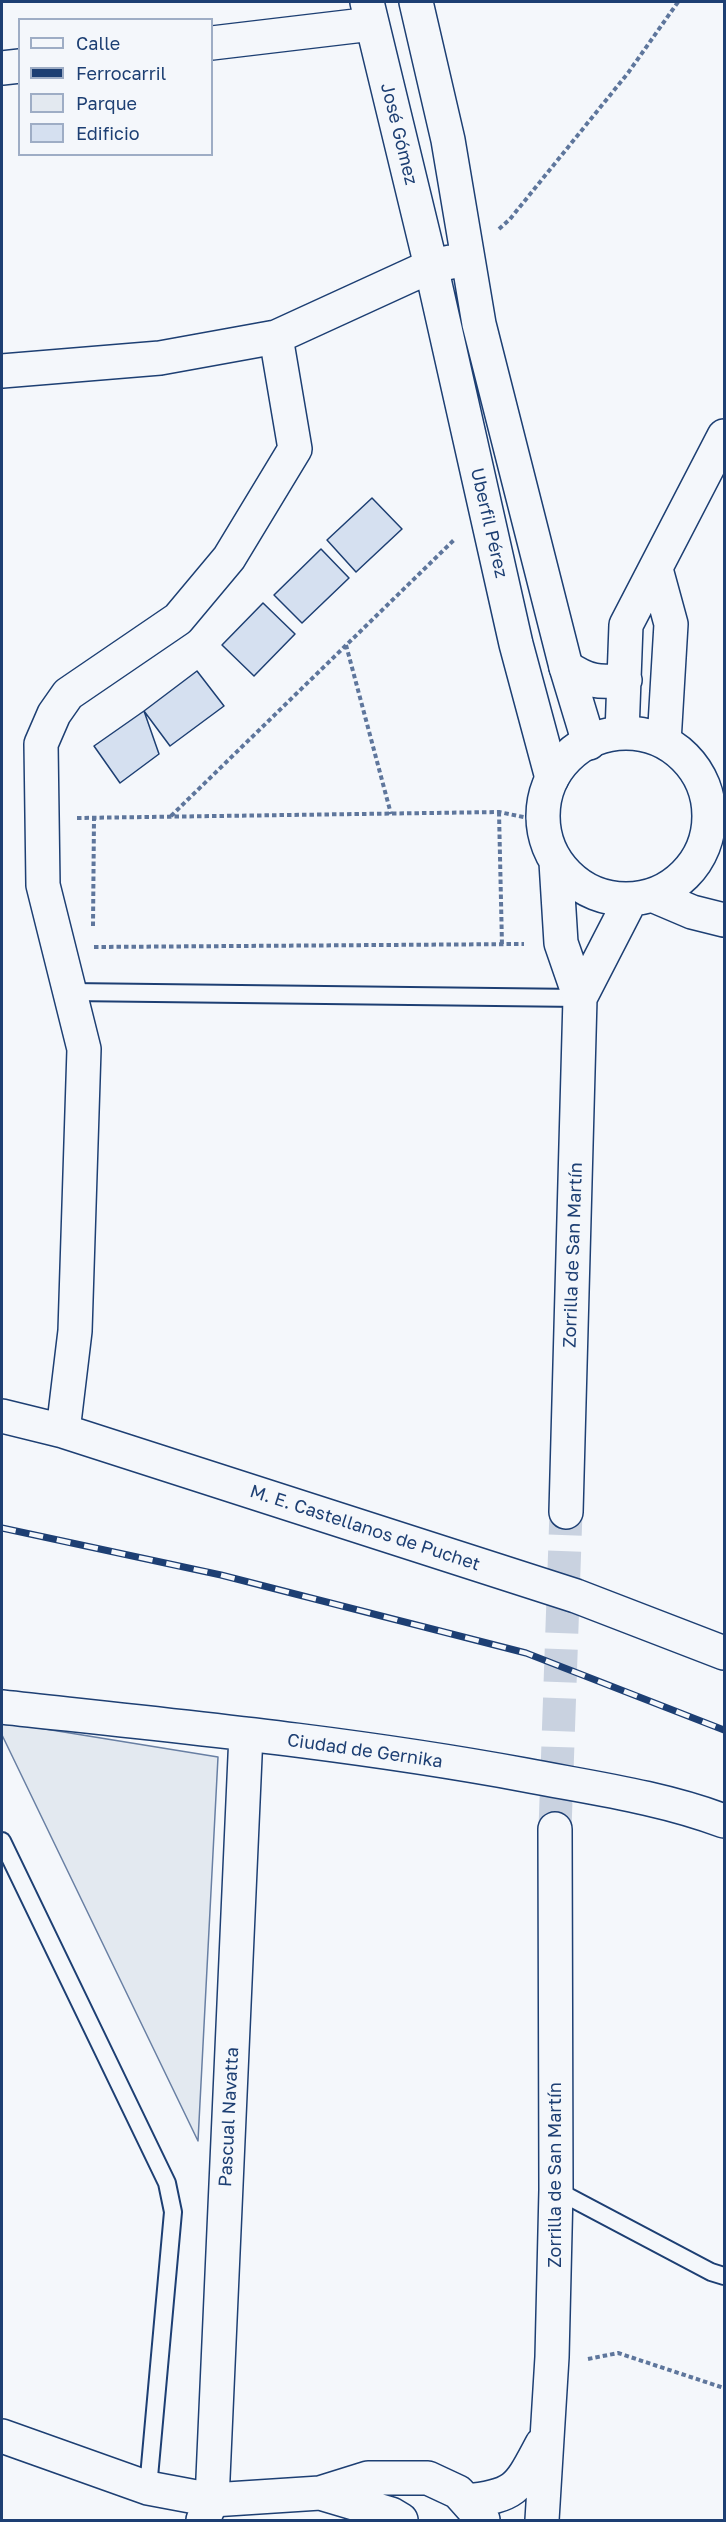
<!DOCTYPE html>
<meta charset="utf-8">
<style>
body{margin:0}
#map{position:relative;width:726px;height:2522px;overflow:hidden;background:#f4f7fb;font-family:"Golos Text",sans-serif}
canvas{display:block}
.frame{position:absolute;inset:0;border:3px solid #1d3f73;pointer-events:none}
.legend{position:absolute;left:18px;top:18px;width:195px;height:138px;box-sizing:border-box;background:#f4f7fb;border:2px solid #9eadc5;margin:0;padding:8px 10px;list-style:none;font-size:18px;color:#1d3f73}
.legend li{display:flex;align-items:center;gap:12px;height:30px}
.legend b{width:30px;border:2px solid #9eadc5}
</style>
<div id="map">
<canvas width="726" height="2522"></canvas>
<div class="frame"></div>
<ul class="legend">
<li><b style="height:8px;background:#f4f7fb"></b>Calle</li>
<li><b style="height:8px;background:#1d3f73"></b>Ferrocarril</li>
<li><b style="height:16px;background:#e3e9f0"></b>Parque</li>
<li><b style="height:16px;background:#d5e0f0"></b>Edificio</li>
</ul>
</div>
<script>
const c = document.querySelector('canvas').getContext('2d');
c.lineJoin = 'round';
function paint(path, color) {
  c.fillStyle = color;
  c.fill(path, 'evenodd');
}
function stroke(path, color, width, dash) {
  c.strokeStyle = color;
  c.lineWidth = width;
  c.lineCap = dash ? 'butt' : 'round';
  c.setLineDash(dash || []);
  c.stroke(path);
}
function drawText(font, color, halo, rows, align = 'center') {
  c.font = font + ' "Golos Text",sans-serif';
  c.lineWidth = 4.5;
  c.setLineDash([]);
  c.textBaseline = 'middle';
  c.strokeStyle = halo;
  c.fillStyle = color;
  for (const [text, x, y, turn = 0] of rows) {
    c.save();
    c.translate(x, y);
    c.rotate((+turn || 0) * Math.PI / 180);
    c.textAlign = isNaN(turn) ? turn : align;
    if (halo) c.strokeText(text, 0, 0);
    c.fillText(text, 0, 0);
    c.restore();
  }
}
const green = new Path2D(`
 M2,1722L218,1757L198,2141L2,1735Z`);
paint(green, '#e3e9f0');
stroke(green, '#687fa3', 1.5);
const building = new Path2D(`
 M372,498L402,529L356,572L327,540Z
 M321,549L349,578L302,623L274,595Z
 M263,603L295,634L254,676L222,645Z
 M197,671L224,706L170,746L144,711Z
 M144,711L159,754L120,783L94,746Z`);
paint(building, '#d5e0f0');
stroke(building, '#1d3f73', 1.5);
stroke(new Path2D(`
 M555,1829L566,1512`), '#c9d2e0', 33, [33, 16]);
const service = new Path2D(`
 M70,992L580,998
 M2,1841L167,2183L173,2212L148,2488
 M556,2190L711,2272L724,2276`);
const minor = new Path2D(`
 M367,2L431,266L516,644L552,778
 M416,2L448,140L479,324L566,667L589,743
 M212,43L372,24
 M2,68L20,66
 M2,371L160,358L276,337L431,266L451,262
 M2,1416L63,1431L576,1596L724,1653
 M63,1431L75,1331L84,1049L43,885L41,744L54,714L68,694L178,619L229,558L295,449L276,337
 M2,1707C176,1726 352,1743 525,1775C592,1788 660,1797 724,1821
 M203,2520L212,2500L246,1734`);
const tertiary = new Path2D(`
 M656,569L671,624L664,742
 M566,667C589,682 598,683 625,680
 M622,733L626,625L724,436
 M543 816a83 83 0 1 1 166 0a83 83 0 1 1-166 0Z
 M556,862L561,943L580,998L566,1512
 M652,895L692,912L724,920
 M580,998L631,899
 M2,2436L148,2488L212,2500L320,2493L368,2478H428L458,2492L483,2520
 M320,2493L391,2514L401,2520
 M466,2501C517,2496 519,2487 542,2444
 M542,2520L552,2357L556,2190L555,1829`);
stroke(service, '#1d3f73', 20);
stroke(minor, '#1d3f73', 36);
stroke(tertiary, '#1d3f73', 36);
stroke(new Path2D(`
 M499,229L510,219L628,73L678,2
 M346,645L391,814
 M499,812L502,945
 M171,816L455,539
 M77,818L499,812L543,821
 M93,926L94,818
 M94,947L524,944
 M588,2359L618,2353L724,2388`), '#5e769c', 4, [4.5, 3]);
stroke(service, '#f4f7fb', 16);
stroke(minor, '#f4f7fb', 33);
stroke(tertiary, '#f4f7fb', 33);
const rail = new Path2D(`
 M2,1528L221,1575L526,1653L724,1730`);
stroke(rail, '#1d3f73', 7);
stroke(rail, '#f4f7fb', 4.5, [14]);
drawText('18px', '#1d3f73', '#f4f7fb', [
 ["José Gómez",399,134,76],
 ["Uberfil Pérez",489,523,77],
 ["Zorrilla de San Martín",573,1255,-88],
 ["M. E. Castellanos de Puchet",365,1528,18],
 ["Ciudad de Gernika",365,1751,8],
 ["Pascual Navatta",229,2117,-87],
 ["Zorrilla de San Martín",555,2175,-90]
]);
</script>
